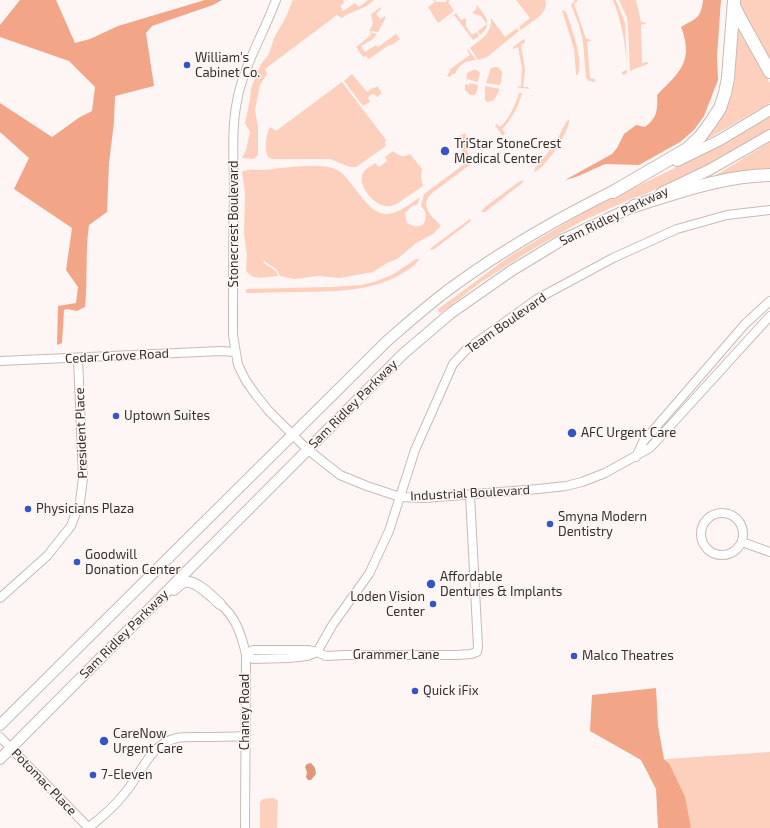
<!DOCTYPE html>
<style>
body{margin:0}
canvas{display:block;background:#fdf6f4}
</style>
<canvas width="770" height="828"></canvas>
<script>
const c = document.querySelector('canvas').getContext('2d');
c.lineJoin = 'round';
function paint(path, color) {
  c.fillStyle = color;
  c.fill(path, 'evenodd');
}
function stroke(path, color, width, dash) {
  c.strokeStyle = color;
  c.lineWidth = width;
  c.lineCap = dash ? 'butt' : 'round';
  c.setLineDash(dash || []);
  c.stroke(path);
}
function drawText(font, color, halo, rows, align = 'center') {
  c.font = font + ' "Exo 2",sans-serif';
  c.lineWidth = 3;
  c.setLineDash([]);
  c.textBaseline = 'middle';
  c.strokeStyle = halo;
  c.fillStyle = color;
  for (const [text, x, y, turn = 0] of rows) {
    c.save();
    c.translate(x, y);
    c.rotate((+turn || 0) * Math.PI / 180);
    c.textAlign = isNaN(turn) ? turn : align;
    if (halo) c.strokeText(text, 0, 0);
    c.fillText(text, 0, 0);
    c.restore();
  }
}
paint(new Path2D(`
 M293,0H343L344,3L340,6L343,11L355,3L359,7L368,0H374C365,10 352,10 342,18L337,15L265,69L267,74L260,85L255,110L258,127V155L254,159L242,158L246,150L250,132L245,123L250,100L251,88L261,64L269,54L274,38L285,19Z
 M433,0H435L436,2H446L447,0H450L448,2L454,11L438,23L428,7L435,2Z
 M516,0H545C551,13 529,23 521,30L519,27L530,18Z
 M575,0H578L574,4L586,39L592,40L587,42L590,78L595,79V82L589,81L586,78L583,42L579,25L571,5Z
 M613,0H616L625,23L627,71V73L624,75L622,74V72L627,70C626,46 622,23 613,0Z
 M619,0H636L641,22L647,23L641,25L642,63L647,62L648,64L637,68L630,71L628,27L627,18Z
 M738,0H770V68Z
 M477,5C485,16 494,24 480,35L478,31L487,24L481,16L472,13L477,8L476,6Z
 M381,7V9L376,14L380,19L385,16V19L378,32L369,31L373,24L371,14Z
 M562,10L566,12C571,25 585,64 577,76L576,74L574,49Z
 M456,13L461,20L466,18V26L472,35L477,32L479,36L473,40L454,15L440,25Z
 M491,18L505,37L517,28L519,31L487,57L478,60L470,48C481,39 492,34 491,18Z
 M737,28L770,83V103L704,141L717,116Z
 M370,32L377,34L373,39L361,46L365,52L376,45L378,47L396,34L400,39L392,45H389L369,59L366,56L363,57L356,47L371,35Z
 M524,39L525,42L521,45L525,70L523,87H528L529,89L515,87L521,86L522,68L518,47L513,49V47Z
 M468,49L476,60C465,61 459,64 455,74H452L451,77L447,76L450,71L449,70L470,55L467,50Z
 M496,67L499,68L502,72L501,83L499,85L486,83L491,68Z
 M473,70H477L480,73L478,82L466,79L467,73Z
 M352,74L367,92L374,87L375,88L377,86L382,93L377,97L374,94L370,95L368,98L370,102L363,106L344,81Z
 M342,82L386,140L385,143L386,146L356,167H350L330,159H272L268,157C264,149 266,134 270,127L276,131Z
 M469,83L478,85L477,91L475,95H470L465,90V84L469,85Z
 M485,86L500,89L494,100L488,102L485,100Z
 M519,93H522C519,106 511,120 502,129L505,133L504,135H502L495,125L497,124L500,127C510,118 515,105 519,93Z
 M770,116V129L717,161L643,195L633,198L580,222L528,252L481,282L441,313L437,310L510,256L586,211L687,162Z
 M569,119C571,130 544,170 534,172L535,168L555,144L566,122Z
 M465,133L467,137C459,148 474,154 471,164L432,193C418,206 432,216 441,226L433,234L416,243L397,259L387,263L373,272L340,278L318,276L294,279L280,276L276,269L264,261L263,262C269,268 276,268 278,276C267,276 255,282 246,271L247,255L244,234L245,193L242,172L243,171C250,169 258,170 265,170C282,168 320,162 335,169C343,172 348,180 353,186C377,219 386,223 420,197L417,205L412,206L405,213L407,223C419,230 428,226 425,211L421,206L424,194L463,165L464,161L463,154L464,153L458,145L461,143L459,140L461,138L460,136Z
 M770,142V171L713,177Z
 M393,151C399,156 403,158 410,154L422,169L421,177L423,186L398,203C394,205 390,207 386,206C374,205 357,186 363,173C365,169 371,166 375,163L379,167L387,161L385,157Z
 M524,180L521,184L485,212H481L485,207L520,181Z
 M470,219L471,220V221L433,250H430L432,247Z
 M416,259H419C417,264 411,268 406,271C374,292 338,291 302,292C283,292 265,293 246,293V289L330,287L361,285L374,282L392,275Z
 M770,752V828H690L669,763L666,759Z
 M274,798L278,801L277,828H260V802L263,799Z`), '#fdcfbd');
paint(new Path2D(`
 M20,0H56L75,43L90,39L118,26L205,0H222L213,5L152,26L146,33L154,86L115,96L114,122L109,163L107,212L89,225C85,251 88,280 85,307L77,311L67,309L64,310L62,343L57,345L58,306L76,303L78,287L66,270L72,228L14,189L29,158L0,132V103L52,137L80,117L92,111L95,87L69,61L0,37V25Z
 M703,0H721L717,56L718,80L704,116L694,130L680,142L639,165L605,164L576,177L565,180L612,154L617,148L624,134L636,125L645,127C657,118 658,110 657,95C680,72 694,61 681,27C696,18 701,19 703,0Z
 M656,688L658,726L664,759L669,763L685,797L691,828H658L656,789L641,760L590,731L592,695Z`), '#f2a687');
paint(new Path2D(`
 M311,763L315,768L316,774L311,780H308L306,777L307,772L305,767L307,764Z`), '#e19677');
const minor = new Path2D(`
 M276,0C264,33 243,67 237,101C231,131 234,163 234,192C233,240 233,287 233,335L238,365L246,381L256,395L268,410L307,449L340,475L367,486L400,497L425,498L538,489L566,486L582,482L605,473L650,448L770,316
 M0,361L221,351L235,352
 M636,457L643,442L745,324L770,301
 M701 534a21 21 0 1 1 42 0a21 21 0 1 1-42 0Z
 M742,542L770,552
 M0,598L47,556L71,526L80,502L83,478L78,358
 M220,604C236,617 241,634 246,654L245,828
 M246,654L253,659L289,658L307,656L317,652L333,624L369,574L389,531L415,450L453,364L466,350L537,299L613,258L677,229L727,215L770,210
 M246,654L253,650H308L317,652L326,656L345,655H457L471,654L477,652L478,647L470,495
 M0,737L89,828
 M88,828C101,818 114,807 124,794C141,775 149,744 177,738C183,737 190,737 196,737C212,737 228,737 245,736`);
const major = new Path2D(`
 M677,161L720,140L770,110
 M661,193L709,170L770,135
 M174,590C177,587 180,584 184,582C196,579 212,597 220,604
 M0,725L387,341C409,322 431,302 455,285C507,247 562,216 619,188
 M0,759L403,354L451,313L511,271L562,240L641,203`);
const highway = new Path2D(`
 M734,6L741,20L770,72
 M613,192L687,149L700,137L711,122L720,108L725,93L728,78L734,0
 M634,206C679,192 723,176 770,175`);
stroke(minor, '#cabab4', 10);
stroke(major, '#cabab4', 12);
stroke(highway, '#cabab4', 14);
stroke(minor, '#fff', 8);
stroke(major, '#fff', 10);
stroke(highway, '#fff', 12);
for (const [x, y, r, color] of [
 [187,65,4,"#3853c4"],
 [445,151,5,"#3853c4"],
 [116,416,4,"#3853c4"],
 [572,433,5,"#3853c4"],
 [28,509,4,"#3853c4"],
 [550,524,4,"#3853c4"],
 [77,562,4,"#3853c4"],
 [431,584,5,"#3853c4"],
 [433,604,4,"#3853c4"],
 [574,656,4,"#3853c4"],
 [415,691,4,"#3853c4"],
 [104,741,5,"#3853c4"],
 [93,775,4,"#3853c4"]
]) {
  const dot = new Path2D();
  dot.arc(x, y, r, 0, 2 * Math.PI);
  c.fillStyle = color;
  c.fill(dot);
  stroke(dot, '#fdf6f4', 1.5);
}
drawText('13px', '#36302d', '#fdf6f4', [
 ["William's",195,58],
 ["Cabinet Co.",195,73],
 ["TriStar StoneCrest",454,144],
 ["Medical Center",454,159],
 ["Uptown Suites",124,416],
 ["AFC Urgent Care",581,433],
 ["Physicians Plaza",36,509],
 ["Smyna Modern",558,517],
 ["Dentistry",558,532],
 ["Goodwill",85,555],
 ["Donation Center",85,570],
 ["Affordable",440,577],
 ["Dentures & Implants",440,592],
 ["Loden Vision",425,597,"right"],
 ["Center",425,612,"right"],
 ["Malco Theatres",582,656],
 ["Quick iFix",423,691],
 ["CareNow",113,734],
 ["Urgent Care",113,749],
 ["7-Eleven",101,775]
], 'left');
drawText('13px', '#36302d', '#fdf6f4', [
 ["Sam Ridley Parkway",614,216,-26],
 ["Stonecrest Boulevard",234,224,-90],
 ["Team Boulevard",506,323,-35],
 ["Cedar Grove Road",117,356,-3],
 ["Sam Ridley Parkway",353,404,-45],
 ["President Place",81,433,-92],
 ["Industrial Boulevard",470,493,-3],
 ["Sam Ridley Parkway",124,634,-45],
 ["Grammer Lane",396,655],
 ["Chaney Road",245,712,-90],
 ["Potomac Place",44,782,46]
]);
</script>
